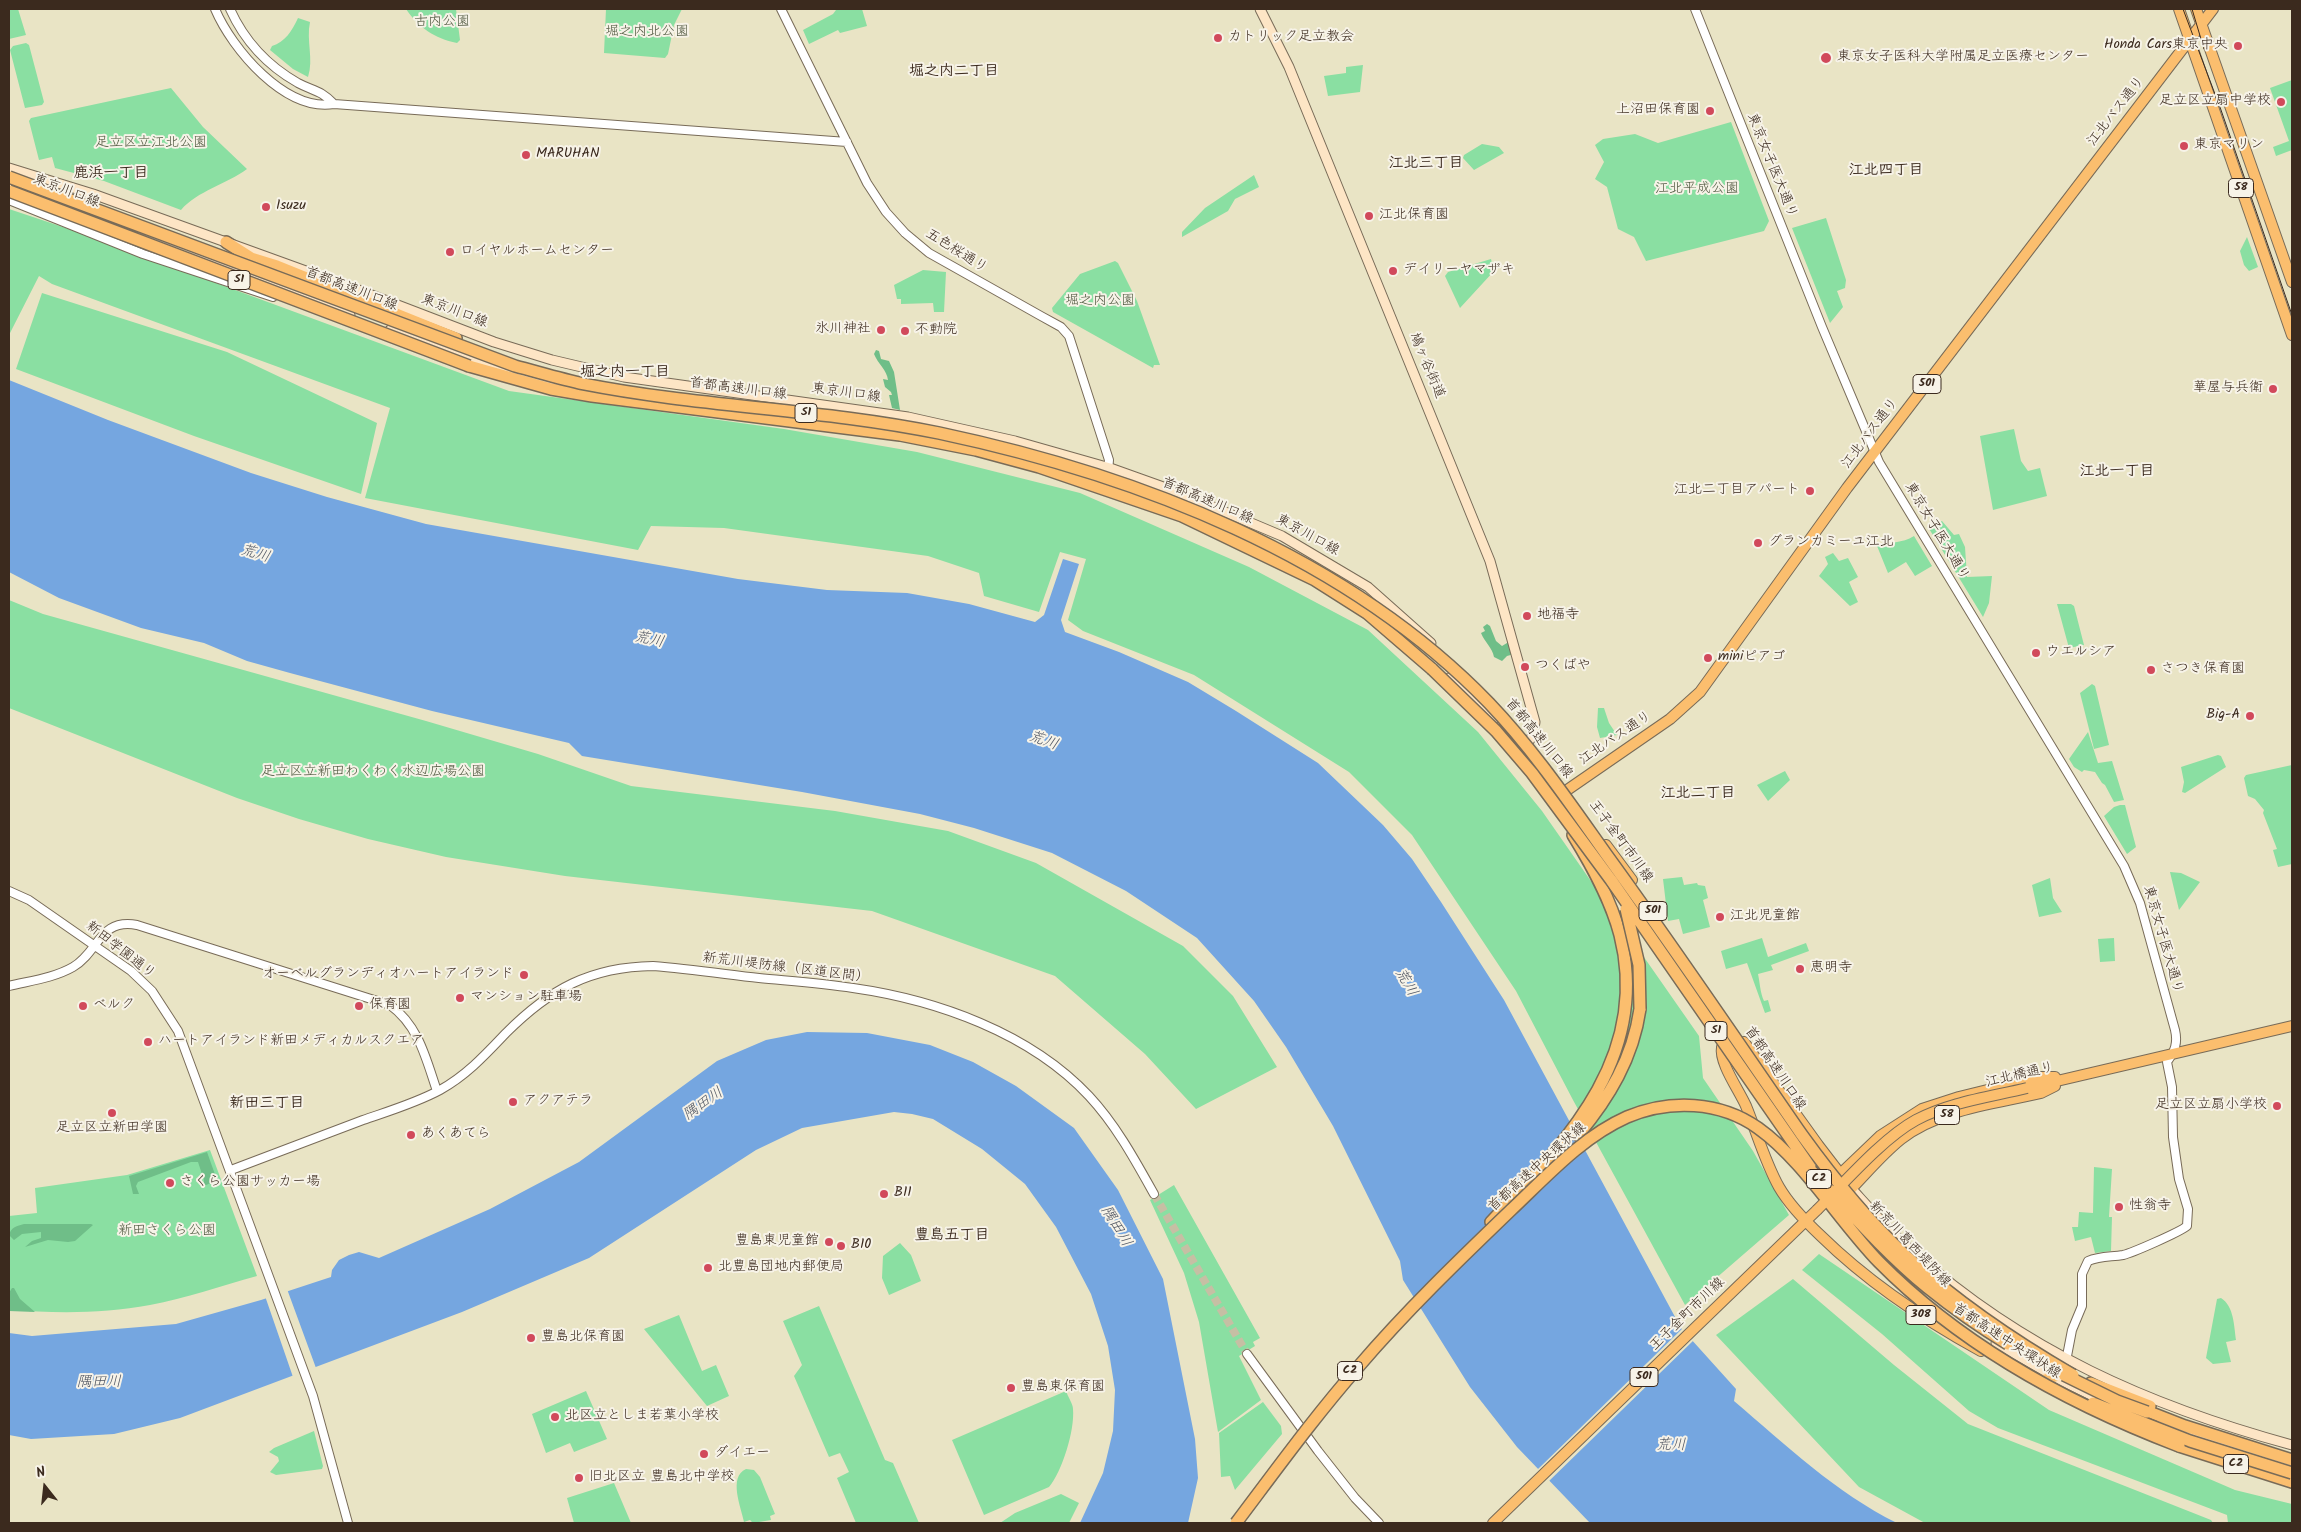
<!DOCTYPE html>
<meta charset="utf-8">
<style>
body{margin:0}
#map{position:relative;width:2301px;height:1532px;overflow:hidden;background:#e9e4c5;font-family:Kalam,sans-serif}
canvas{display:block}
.frame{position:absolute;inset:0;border:10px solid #3b2a1e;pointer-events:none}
.north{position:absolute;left:20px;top:1462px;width:50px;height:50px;-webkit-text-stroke:4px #f7f3e8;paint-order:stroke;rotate:344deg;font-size:14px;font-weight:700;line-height:20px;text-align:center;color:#3b2a1e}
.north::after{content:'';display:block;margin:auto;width:18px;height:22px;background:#3b2a1e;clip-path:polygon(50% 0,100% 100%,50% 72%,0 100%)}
</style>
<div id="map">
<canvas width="2301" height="1532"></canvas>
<div class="frame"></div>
<div class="north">N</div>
</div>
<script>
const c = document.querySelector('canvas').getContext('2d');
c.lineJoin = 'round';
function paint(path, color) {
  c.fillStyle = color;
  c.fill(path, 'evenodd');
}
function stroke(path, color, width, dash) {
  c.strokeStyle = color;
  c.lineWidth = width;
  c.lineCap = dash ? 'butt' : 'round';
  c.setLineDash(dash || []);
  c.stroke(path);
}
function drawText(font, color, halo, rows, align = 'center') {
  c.font = font + ' Kalam,"Klee One",sans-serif';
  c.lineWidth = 4;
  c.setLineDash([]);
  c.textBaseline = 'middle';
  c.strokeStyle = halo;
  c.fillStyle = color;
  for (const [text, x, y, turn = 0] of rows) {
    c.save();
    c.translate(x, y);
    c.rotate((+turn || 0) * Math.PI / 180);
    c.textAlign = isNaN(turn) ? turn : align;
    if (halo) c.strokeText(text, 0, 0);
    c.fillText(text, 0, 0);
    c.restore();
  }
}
paint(new Path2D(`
 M9,9H18L26,35L9,39Z
 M406,9H456L460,40L457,43C434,38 419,28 406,9Z
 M606,9H682L674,25L668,54L665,58L604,53Z
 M842,9H862L867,26L840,33L838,30L809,44L803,30L833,14L836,10Z
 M298,18L310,22C306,41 314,59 308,77L293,69L270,50L272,46C285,42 292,31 298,18Z
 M26,43L29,45L44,102L42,105L25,108L10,50L13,46Z
 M1363,65L1360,92L1328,96L1324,76L1346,73V67Z
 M2292,80V150L2276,156L2273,147L2289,141L2270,88Z
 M171,88L203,127L247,169C227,184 197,191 181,210L104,181L55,168L52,157L39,160L29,121L31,118Z
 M1731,122L1769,221L1764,231L1646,261L1634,237L1618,229L1607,187L1595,179L1604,162L1595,145L1603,139L1635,134L1658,143Z
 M1482,144L1499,147L1504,153L1474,170L1463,158L1464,155Z
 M1254,175L1259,187L1235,199L1228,211L1182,237V232L1205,208Z
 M9,209L78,232L509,391L784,429L917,452L1080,493L1249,567L1368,630L1478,732L1542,811L1699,1036L1703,1078L1753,1151L1789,1215L1685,1305L1573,1100L1516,991L1412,835L1349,772L1194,675L1083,631L1068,620L1086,559L1060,552L1039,612L984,596L979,573L928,556L724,528L651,526L638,550L365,498L390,408L52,284L39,276L9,335Z
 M1826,218L1846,280L1845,288L1837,291L1843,307L1830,323L1792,228Z
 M2247,237L2258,267L2249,271L2244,265L2240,251Z
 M1491,259L1494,271L1460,308L1445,276L1448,272Z
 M1115,261L1118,263L1137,301L1160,365H1154L1153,368L1053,312L1052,308L1080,274Z
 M923,270L946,272L944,312H934L933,303L901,304V299H897L894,285Z
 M42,293L227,352L377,423L361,494L194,436L16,369Z
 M2014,429L2021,461L2028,471L2040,468L2047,496L1993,510L1980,436Z
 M1942,521L1954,535L1959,534L1965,547L1967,577L1992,576L1989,603L1983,617L1928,527Z
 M1914,536L1932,566L1915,576L1906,562L1888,573L1877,546C1890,541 1902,544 1914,536Z
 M1833,553L1839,561L1848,558L1858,577L1849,582L1858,602L1850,606L1819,576L1828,564L1825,557Z
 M9,600L43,614L426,721L538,754L631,786L835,811L948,831L1036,863L1183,946L1233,996L1277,1067L1196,1109L1145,1054L1055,976L872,911L565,876L446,857L368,839L299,819L237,798L9,708Z
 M2057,604H2071L2074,606L2084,645L2069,648Z
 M2092,684L2095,686L2109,745L2094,749L2080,693Z
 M1598,708H1604L1609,723L1617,735L1600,738L1597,727Z
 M2088,732L2098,763L2112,761L2124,800L2114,802L2105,785L2102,783L2095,772L2084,770L2082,772L2074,767L2069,759Z
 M2218,755L2221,756L2226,767L2185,793L2182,792L2184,782L2181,767Z
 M2292,765V864L2278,867L2273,850L2277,849L2263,813L2264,810L2255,799L2248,796L2244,778L2246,775Z
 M1785,771L1790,780L1768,801L1757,785Z
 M2120,805H2125L2136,847L2127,854L2104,816L2114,807Z
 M2170,872L2181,873L2200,882L2179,910Z
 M1682,877L1684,885L1697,883L1698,885L1705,886L1708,898L1703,900L1710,927L1683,934L1679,919L1668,921L1663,879Z
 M2050,878L2053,898L2062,912L2039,917L2032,885Z
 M1762,938L1768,957L1806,943L1809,951L1771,965L1773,970L1758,974C1760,983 1760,992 1764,1001L1768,1000L1771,1011L1765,1013L1747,963L1726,969L1721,951Z
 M2114,938L2115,961L2100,962L2098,939Z
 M210,1150L257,1276C221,1286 186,1298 150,1305C103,1314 55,1313 9,1310V1216L37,1213L35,1188L127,1175Z
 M2094,1167L2112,1169L2109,1217H2112L2111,1251L2095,1253L2091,1237L2075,1241L2072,1227H2078L2079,1212L2093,1213Z
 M1174,1185L1260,1338L1253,1342L1255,1346L1239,1356L1261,1400L1218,1432L1199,1322L1184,1273L1150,1200Z
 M900,1243L911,1255L921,1281L889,1295L882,1278L883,1256Z
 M1819,1254L2049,1410L2235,1490L2292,1504V1523H2228L2227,1515L1998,1428L1969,1411L1882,1334L1802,1270Z
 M1793,1279L1894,1365L1968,1424L2211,1520L2213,1523H1925L1859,1487L1716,1335Z
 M2221,1298C2234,1306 2234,1326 2236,1340L2226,1342L2231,1362L2213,1364L2206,1358L2217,1299Z
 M819,1306L885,1460L893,1463L919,1523H856L837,1478L849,1472L840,1453L829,1457L794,1376L802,1365L783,1321Z
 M679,1315L702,1371L716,1365L729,1396L707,1406L644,1329Z
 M586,1391L607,1439L574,1452L570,1443L546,1453L532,1414Z
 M1066,1391C1068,1397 1073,1404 1073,1409C1075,1430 1062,1472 1049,1487L984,1515L952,1440Z
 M1263,1402L1281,1426L1282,1434L1235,1490L1230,1476L1221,1477L1219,1433Z
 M314,1431L323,1466L322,1469L276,1475L270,1472L279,1461L278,1457L269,1452L274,1448Z
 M746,1469L754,1470L760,1477L775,1514L770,1516L771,1520L753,1523L750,1520L744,1522C741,1507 728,1477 746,1469Z
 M614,1483L631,1523H574L567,1498Z
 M1061,1494L1079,1503L1069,1523H1000L1015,1513Z`), '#8adfa2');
paint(new Path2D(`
 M876,350L879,351L881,359L889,361L894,372L900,410L892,408L889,395H892L891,392L885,387L883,379L888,380C887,370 878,364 874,354Z
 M1487,624L1490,626L1496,641L1502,646L1507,643L1508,638L1514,654L1507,656L1502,661L1494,657C1492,647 1485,643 1481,633L1485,631L1483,627Z
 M207,1152L217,1180L204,1186V1180L198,1162H191L138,1182L136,1186L139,1194H133L129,1176Z
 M24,1224H91L93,1225L75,1241L68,1242L48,1240L25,1247L32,1241L41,1238V1232L22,1234L14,1240L9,1235C11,1227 17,1226 24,1224Z
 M12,1288H14L20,1299L35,1312L9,1311V1293Z`), '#6fbe88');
paint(new Path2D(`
 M9,380L108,420L251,473L327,497L426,524L738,579L827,590L907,593L969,604L1035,622L1044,615L1063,559L1079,564L1061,620L1065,632L1119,652L1188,682L1236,711L1318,763L1383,825L1412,859L1441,902L1504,1000L1681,1328L1736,1389L1734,1401C1786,1445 1836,1493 1897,1523H1590L1517,1447L1470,1387L1403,1280L1400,1261L1333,1126L1286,1047L1254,1001L1197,938L1126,891L1052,853L974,828L920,814L802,792L582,756L569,743L432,711L290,673L247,661L204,643L141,628L59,598L9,572Z
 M807,1032L867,1033L930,1045L973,1062L1016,1086L1074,1128L1118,1190L1163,1279L1195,1439L1198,1478L1188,1523H1080L1103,1473L1113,1431L1115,1390L1108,1346L1091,1294L1056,1227L1025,1184L982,1149L933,1119L912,1114L894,1112L802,1128L756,1150L589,1258L462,1312L180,1418L114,1434L31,1439L9,1435V1333L32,1336L176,1324L261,1300L331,1277L332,1270L339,1260L349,1255L359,1252L379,1258L490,1209L579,1162L717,1061L766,1040Z`), '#75a6e0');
paint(new Path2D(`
 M287,1289L316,1368L293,1377L265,1296Z
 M1684,1327L1695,1339L1548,1482L1537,1470Z`), '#e9e4c5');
stroke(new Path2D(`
 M1154,1194L1247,1354`), '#c6bfa4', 8, [8, 4]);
const tertiary = new Path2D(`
 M215,9C232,49 285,112 334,104L847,142
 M230,9C244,40 268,66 298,83C313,91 321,90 334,104
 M781,9L867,183L886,212L905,233L929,253L1041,316L1061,327L1069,336L1109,460L1107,483
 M1695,9L1822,327L1879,462L2124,866L2140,903L2175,1030C2178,1043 2175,1051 2167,1062L2172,1087L2173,1137L2179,1179L2188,1209L2187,1226C2180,1232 2132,1253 2123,1255C2111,1257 2100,1256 2088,1261L2082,1274V1306L2072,1330L2067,1356L2057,1371
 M9,200L143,254L273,297
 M9,891L29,900L131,971L152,991L178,1031L313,1396L348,1523
 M9,986C29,981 54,978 73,967C99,952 99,918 137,925L390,1005C419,1026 426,1059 437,1091
 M231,1170C275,1153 319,1137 363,1120C389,1111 416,1103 440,1090C467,1075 486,1054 506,1033C550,989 590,967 653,966C689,969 724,974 759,978C790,981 822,983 853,988C937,1000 1030,1033 1089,1096C1116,1125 1135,1160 1154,1194
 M1247,1354L1318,1451L1355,1498L1379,1523`);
const secondary = new Path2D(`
 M1260,9L1289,67L1490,561L1535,722L1533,735L1523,750
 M9,168L93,194L361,291L494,342L552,360L624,377L908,417L1015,441L1110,468L1180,493L1282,536L1368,587L1431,643
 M9,185L350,315
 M390,330L512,373L563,385
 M1449,678L1493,721
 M1541,776L1557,797
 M1851,1188C1871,1210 1890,1232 1912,1251C2024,1351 2149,1406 2292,1445
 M1996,1343L2064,1382L2105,1402
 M2162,1424L2292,1467`);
const primary = new Path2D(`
 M2179,9L2292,335
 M2196,9L2292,282
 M1583,830L1557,797L1670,719L1700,692L1847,488L2213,9
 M1606,845L1632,880
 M1730,1040L1722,1047C1719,1063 1739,1090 1746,1106C1757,1133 1765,1162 1779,1187C1790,1206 1805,1221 1821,1236C1869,1283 1923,1319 1981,1351
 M1744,1042L1818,1145L1851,1188
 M2027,1088L2292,1026
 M1835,1179L1880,1136L1922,1109L1959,1097L2040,1077H2055
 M1847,1193C1865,1175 1881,1155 1901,1139C1940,1109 1994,1104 2041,1093L2055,1086
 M2035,1378L2043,1380L2054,1377
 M1493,1523L1817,1210`);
const motorway = new Path2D(`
 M226,242L251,258L277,266L456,338
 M469,366L551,389L592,396L900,435L976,450L1039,467L1182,516L1315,580L1367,613L1432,669
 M1578,1135C1609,1098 1633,1058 1640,1009
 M1491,1222C1567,1141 1651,1056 1620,935C1611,900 1592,866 1573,835
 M2091,1383L2150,1406
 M2139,1408L2185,1426L2292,1460
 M2179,1446L2292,1482`);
stroke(tertiary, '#786b58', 10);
stroke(secondary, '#786b58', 11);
stroke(primary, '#786b58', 12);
stroke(motorway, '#786b58', 14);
stroke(tertiary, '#fff', 8);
stroke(secondary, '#fde5c5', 9);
stroke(primary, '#fbbe6e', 10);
stroke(motorway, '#fbbe6e', 11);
stroke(new Path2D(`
 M2183,9L2221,110L2292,315
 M2192,9L2204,49`), '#3b2a1e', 1);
const primaryBridge = new Path2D(`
 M1817,1210C1844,1183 1883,1138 1916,1120C1950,1102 1990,1097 2027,1088`);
const motorwayBridge = new Path2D(`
 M9,177L515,366C538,372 561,379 584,384C701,407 822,409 939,433C1137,475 1346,555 1489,703C1533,749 1569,802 1606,854C1673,946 1737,1041 1802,1135C1833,1178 1867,1220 1906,1256C1957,1302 2014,1341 2073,1375
 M9,191L469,366
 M1432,669L1496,731L1532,773L1611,880L1810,1167
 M1626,909L1639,965L1640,1009
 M1804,1163C1844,1205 1882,1250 1927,1287C1953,1308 1980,1327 2008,1344
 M2064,1375L2117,1401L2147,1412
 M2093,1403L2190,1441L2292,1473
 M1236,1523C1276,1470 1315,1416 1359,1366C1406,1311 1459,1260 1511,1210C1547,1176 1582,1137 1627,1117C1670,1099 1720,1101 1758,1128C1803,1160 1840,1222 1879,1262C1963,1347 2069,1404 2179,1446`);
stroke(primaryBridge, '#786b58', 12, []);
stroke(motorwayBridge, '#786b58', 14, []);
stroke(primaryBridge, '#fbbe6e', 10);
stroke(motorwayBridge, '#fbbe6e', 11);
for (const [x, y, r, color] of [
 [1218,38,5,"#d1495b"],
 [2238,46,5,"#d1495b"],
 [1826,58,6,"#d1495b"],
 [2281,102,5,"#d1495b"],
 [1710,111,5,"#d1495b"],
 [2184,146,5,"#d1495b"],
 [526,155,5,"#d1495b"],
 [266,207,5,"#d1495b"],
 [1369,216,5,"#d1495b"],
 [450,252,5,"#d1495b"],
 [1393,271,5,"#d1495b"],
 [881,330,5,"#d1495b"],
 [905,331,5,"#d1495b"],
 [2273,389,5,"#d1495b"],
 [1810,491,5,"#d1495b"],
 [1758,543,5,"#d1495b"],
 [1527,616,5,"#d1495b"],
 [2036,653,5,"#d1495b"],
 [1708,658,5,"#d1495b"],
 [1525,667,5,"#d1495b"],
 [2151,670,5,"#d1495b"],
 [2250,716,5,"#d1495b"],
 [1720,917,5,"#d1495b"],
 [1800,969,5,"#d1495b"],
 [524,975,5,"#d1495b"],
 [460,998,5,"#d1495b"],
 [83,1006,5,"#d1495b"],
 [359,1006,5,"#d1495b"],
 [148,1042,5,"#d1495b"],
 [513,1102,5,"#d1495b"],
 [2277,1106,5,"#d1495b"],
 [112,1113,5,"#d1495b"],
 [411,1135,5,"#d1495b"],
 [170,1183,5,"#d1495b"],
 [884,1194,5,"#d1495b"],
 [2119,1207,5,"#d1495b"],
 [829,1242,5,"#d1495b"],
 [841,1246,5,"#d1495b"],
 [708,1268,5,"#d1495b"],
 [531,1338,5,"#d1495b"],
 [1011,1388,5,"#d1495b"],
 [555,1417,5,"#d1495b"],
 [704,1454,5,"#d1495b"],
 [579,1478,5,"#d1495b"]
]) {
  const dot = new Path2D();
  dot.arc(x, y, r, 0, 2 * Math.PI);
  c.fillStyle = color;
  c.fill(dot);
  stroke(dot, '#f7f3e8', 2);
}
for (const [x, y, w] of [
 [2241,188,25],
 [239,280,22],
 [1927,384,28],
 [806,413,22],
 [1653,911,28],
 [1716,1031,22],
 [1947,1115,25],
 [1819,1179,25],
 [1921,1315,30],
 [1350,1371,25],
 [1644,1377,28],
 [2236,1464,25]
]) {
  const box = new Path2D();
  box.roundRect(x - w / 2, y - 9.5, w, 19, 4);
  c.fillStyle = '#f7f3e8';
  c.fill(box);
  stroke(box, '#3b2a1e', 1);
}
drawText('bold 12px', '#3b2a1e', null, [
 ["58",2241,188],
 ["S1",239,280],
 ["501",1927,384],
 ["S1",806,413],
 ["501",1653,911],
 ["S1",1716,1031],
 ["58",1947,1115],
 ["C2",1819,1179],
 ["308",1921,1315],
 ["C2",1350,1371],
 ["501",1644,1377],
 ["C2",2236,1464]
]);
drawText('14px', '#4f573f', '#f7f3e8', [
 ["古内公園",442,23],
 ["堀之内北公園",647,33],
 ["足立区立江北公園",151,144],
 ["江北平成公園",1697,190],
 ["堀之内公園",1100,302],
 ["足立区立新田わくわく水辺広場公園",373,773],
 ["新田さくら公園",167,1232]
]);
drawText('14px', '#3b2a1e', '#f7f3e8', [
 ["カトリック足立教会",1228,38],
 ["Honda Cars東京中央",2228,46,"right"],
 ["東京女子医科大学附属足立医療センター",1837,58],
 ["足立区立扇中学校",2271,102,"right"],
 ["上沼田保育園",1700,111,"right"],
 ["東京マリン",2194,146],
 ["MARUHAN",536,155],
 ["Isuzu",276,207],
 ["江北保育園",1379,216],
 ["ロイヤルホームセンター",460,252],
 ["デイリーヤマザキ",1403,271],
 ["氷川神社",871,330,"right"],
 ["不動院",915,331],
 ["華屋与兵衛",2263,389,"right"],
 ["江北二丁目アパート",1800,491,"right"],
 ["グランカミーユ江北",1768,543],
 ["地福寺",1537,616],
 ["ウエルシア",2046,653],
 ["miniピアゴ",1718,658],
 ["つくばや",1535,667],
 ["さつき保育園",2161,670],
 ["Big-A",2240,716,"right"],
 ["江北児童館",1730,917],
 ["恵明寺",1810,969],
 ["オーベルグランディオハートアイランド",514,975,"right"],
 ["マンション駐車場",470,998],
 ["ベルク",93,1006],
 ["保育園",369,1006],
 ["ハートアイランド新田メディカルスクエア",158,1042],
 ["アクアテラ",523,1102],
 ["足立区立扇小学校",2267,1106,"right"],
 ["足立区立新田学園",112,1129,"center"],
 ["あくあてら",421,1135],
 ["さくら公園サッカー場",180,1183],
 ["B11",894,1194],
 ["性翁寺",2129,1207],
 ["豊島東児童館",819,1242,"right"],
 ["B10",851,1246],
 ["北豊島団地内郵便局",718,1268],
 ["豊島北保育園",541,1338],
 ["豊島東保育園",1021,1388],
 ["北区立としま若葉小学校",565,1417],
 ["ダイエー",714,1454],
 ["旧北区立 豊島北中学校",589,1478]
], 'left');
drawText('14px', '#3b2a1e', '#f7f3e8', [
 ["江北バス通り",2117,112,-52],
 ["東京女子医大通り",1771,166,68],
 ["東京川口線",66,192,21],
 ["五色桜通り",956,252,32],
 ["首都高速川口線",351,290,21],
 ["東京川口線",454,312,21],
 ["鳩ヶ谷街道",1426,366,67],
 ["首都高速川口線",738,390,7],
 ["東京川口線",846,394,8],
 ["江北バス通り",1871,434,-53],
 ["首都高速川口線",1207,502,23],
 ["東京女子医大通り",1936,532,59],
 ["東京川口線",1307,536,29],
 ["首都高速川口線",1538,739,51],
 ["江北バス通り",1616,739,-34],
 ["王子金町市川線",1620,842,54],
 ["東京女子医大通り",2162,940,74],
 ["新田学園通り",120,951,38],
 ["新荒川堤防線（区道区間）",786,969,7],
 ["首都高速川口線",1774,1069,56],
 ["江北橋通り",2020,1076,-13],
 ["首都高速中央環状線",1538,1168,-42],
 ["新荒川葛西堤防線",1909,1245,47],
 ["王子金町市川線",1688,1315,-44],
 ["首都高速中央環状線",2006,1342,33]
]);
drawText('bold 15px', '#3b2a1e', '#f7f3e8', [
 ["堀之内二丁目",954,72],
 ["江北三丁目",1426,164],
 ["江北四丁目",1886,171],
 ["鹿浜一丁目",111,174],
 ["堀之内一丁目",625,373],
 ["江北一丁目",2117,472],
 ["江北二丁目",1698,794],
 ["新田三丁目",267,1104],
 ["豊島五丁目",952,1236]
]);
drawText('italic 15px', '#4f5562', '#f7f3e8', [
 ["荒川",255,555,16],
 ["荒川",649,641,12],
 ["荒川",1043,742,20],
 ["荒川",1405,983,60],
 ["隅田川",704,1105,-35],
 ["隅田川",1115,1227,59],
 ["隅田川",99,1383],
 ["荒川",1671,1446]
]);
</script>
